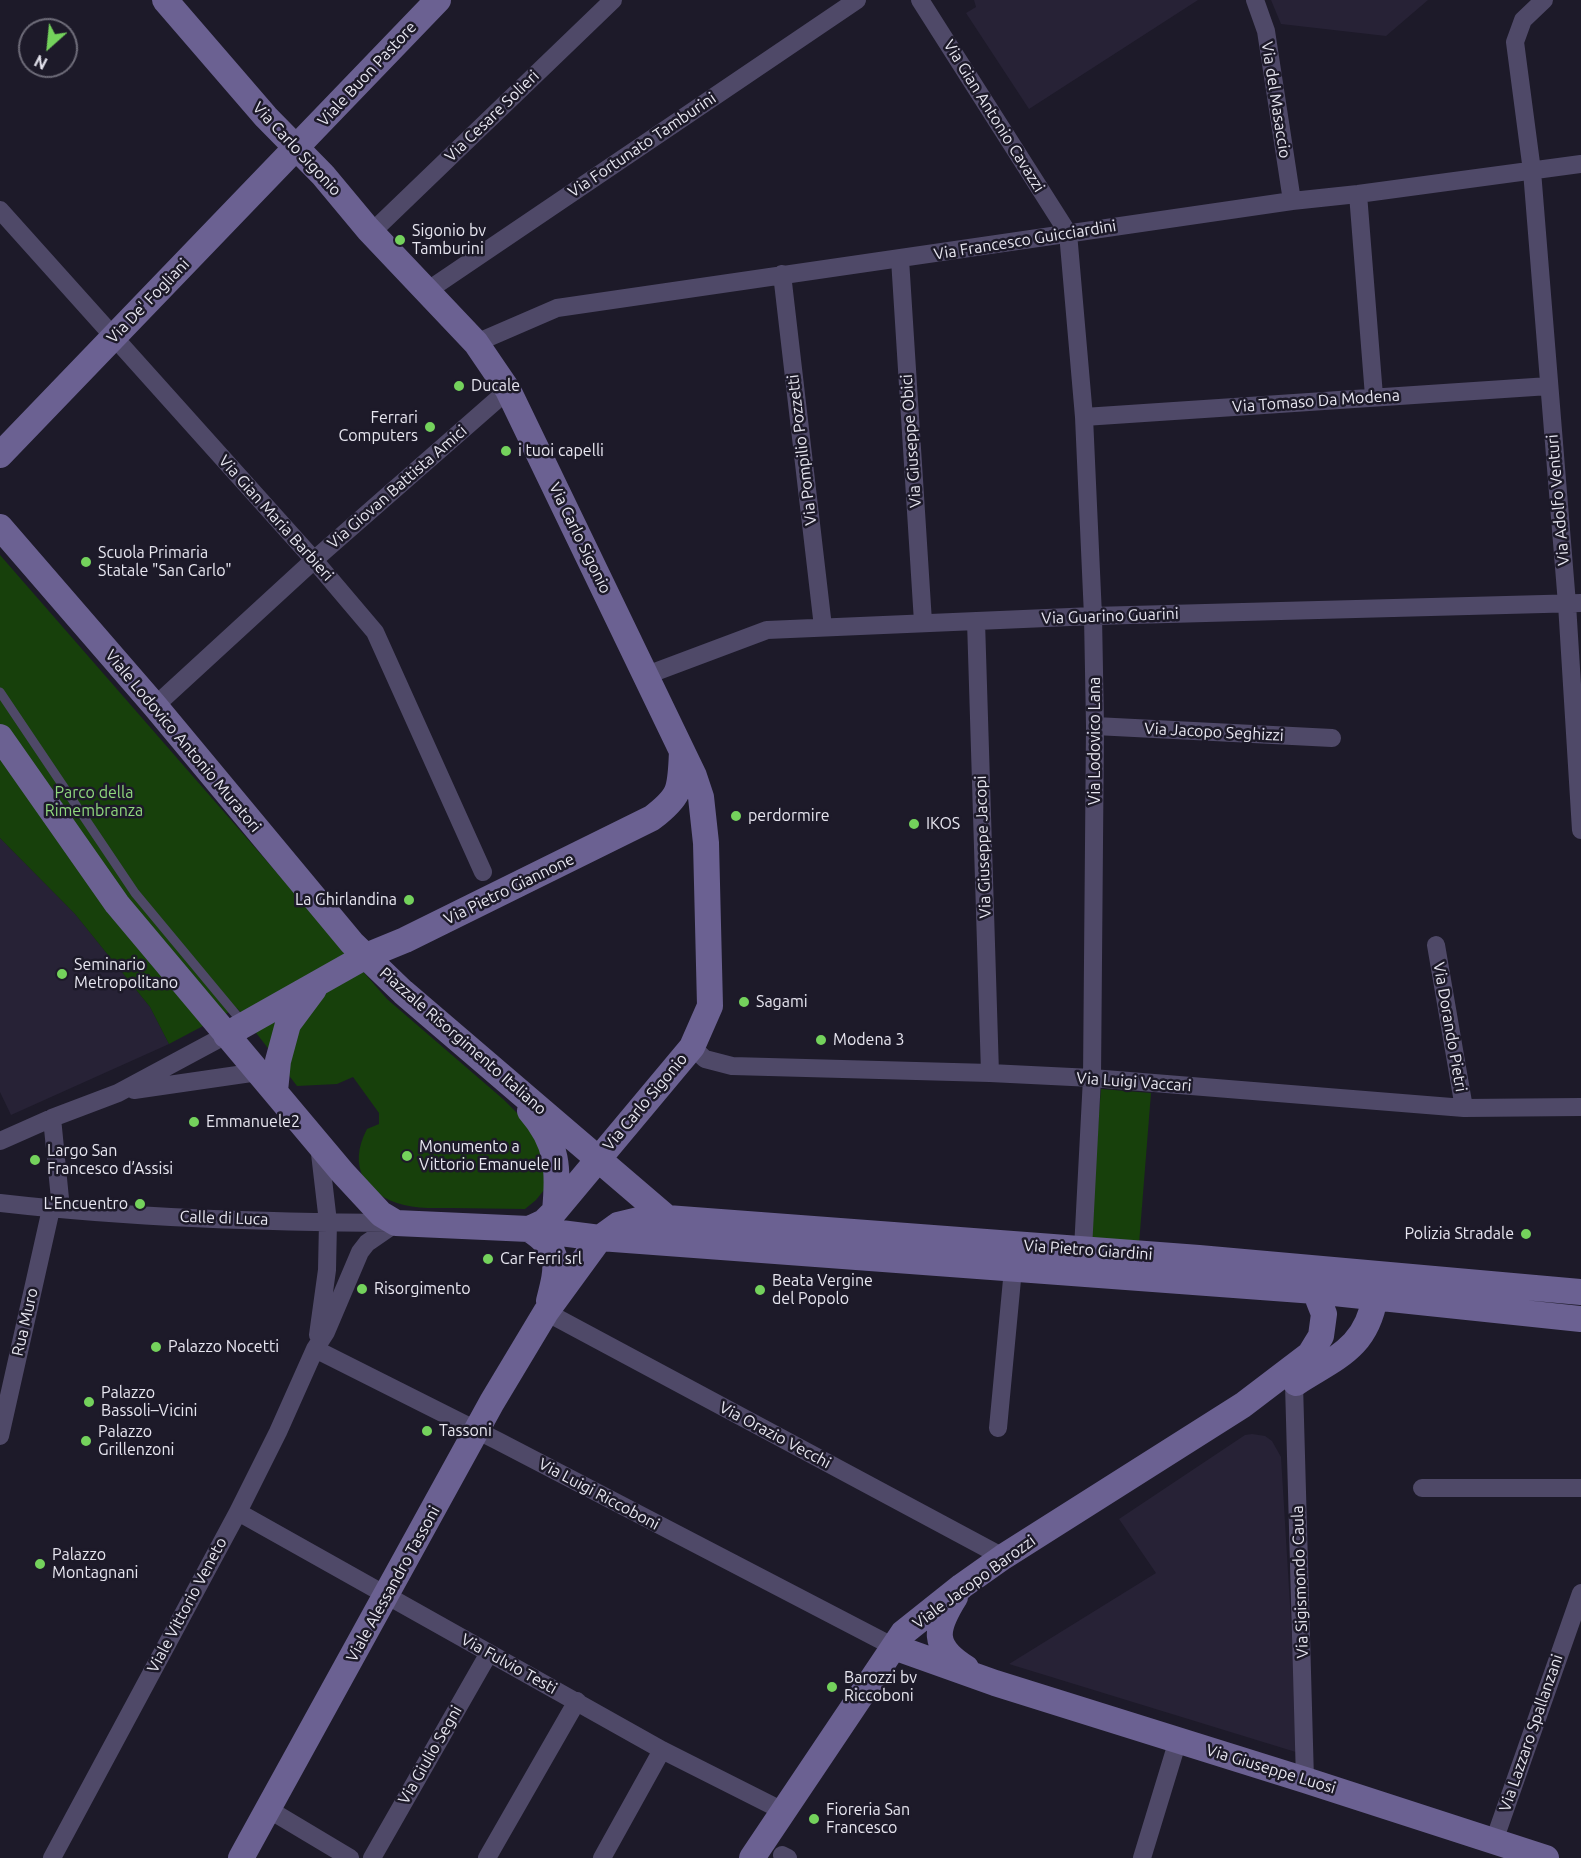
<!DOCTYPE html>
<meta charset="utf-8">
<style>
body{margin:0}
#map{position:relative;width:1581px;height:1858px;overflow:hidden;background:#1d1a29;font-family:Ubuntu,sans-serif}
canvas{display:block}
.north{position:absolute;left:18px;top:18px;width:60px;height:60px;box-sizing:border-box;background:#1d1a29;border:2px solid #6e6c79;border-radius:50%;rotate:207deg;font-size:16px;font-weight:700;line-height:24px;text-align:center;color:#e7e6f0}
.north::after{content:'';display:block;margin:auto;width:21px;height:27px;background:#74d25c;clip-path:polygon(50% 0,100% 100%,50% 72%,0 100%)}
</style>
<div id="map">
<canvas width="1581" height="1858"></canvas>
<div class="north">N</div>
</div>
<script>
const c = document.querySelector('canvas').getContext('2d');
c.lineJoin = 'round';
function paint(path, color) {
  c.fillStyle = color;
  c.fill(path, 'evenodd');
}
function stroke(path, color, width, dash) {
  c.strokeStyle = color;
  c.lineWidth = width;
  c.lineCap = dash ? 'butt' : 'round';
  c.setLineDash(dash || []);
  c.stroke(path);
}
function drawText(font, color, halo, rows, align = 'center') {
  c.font = font + ' Ubuntu,sans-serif';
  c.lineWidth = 5;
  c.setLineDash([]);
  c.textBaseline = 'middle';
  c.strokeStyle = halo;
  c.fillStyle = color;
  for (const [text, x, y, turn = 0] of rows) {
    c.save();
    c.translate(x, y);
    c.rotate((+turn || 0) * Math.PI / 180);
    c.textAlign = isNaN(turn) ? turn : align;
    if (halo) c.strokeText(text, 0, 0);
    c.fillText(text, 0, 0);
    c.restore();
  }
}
paint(new Path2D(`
 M974,0H1198L1029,109L966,13L976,7Z
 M1271,0H1428L1386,36L1281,24Z
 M0,838L75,914L150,1007L169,1044L11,1115L0,1092Z
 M1252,1434L1265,1436L1272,1441L1281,1457L1299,1753L1009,1664L1156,1573L1119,1519L1245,1435Z`), '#272236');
paint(new Path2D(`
 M0,555L387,999L503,1099L528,1124L544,1152V1190L536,1200L525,1209C500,1209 476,1208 451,1208C436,1208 419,1209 404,1205C365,1195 347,1167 367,1129L379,1124V1113L353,1077L337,1084L297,1086L237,1008L169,1044L150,1007L75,914L0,838Z
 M1101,1089L1151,1093L1139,1244L1089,1240Z`), '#17400b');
stroke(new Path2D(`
 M0,692L135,893L243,1023`), '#4f4968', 9);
stroke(new Path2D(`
 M920,0L1068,233L1084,417L1093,616L1095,726L1092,1078L1083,1249
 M1255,0L1266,31L1292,201
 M1544,0L1523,20L1515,42L1532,171L1567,604L1581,830
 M1358,194L1374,396
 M0,210L314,560L375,632L483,872
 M371,233L613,0
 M900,259L923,622
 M782,274L823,627
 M427,291L857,0
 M476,343L557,308L1292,201L1358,194L1581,164
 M1084,417L1549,386
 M976,621L990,1073
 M647,675L767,630L1093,616L1581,603
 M155,706L314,560L508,390
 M1095,726L1332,738
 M1436,945L1464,1108
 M692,1047L705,1059L732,1066L990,1073L1092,1078L1464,1108L1581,1107
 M134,1090L258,1072
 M52,1118L61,1209
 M0,1141L52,1118L118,1093L226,1035
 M0,1203C131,1218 263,1222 395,1223
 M546,1312L1003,1557
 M318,1335L327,1270L328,1222L319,1145
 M315,1349L498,1441L894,1647
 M1294,1384L1305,1780
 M998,1428L1013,1269
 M0,1436L51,1209
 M1422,1488H1581
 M238,1512L662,1750L783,1811
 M268,1809L350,1858
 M1494,1841L1581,1593
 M782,1855L788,1858
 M52,1858L238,1512L278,1432L315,1349L326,1332L360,1252L367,1243L396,1223
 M372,1858L489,1653
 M487,1858L577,1701
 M602,1858L662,1750
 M1142,1858L1178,1740`), '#4f4968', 18);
stroke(new Path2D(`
 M165,0L266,117L323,175L368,229L476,343L508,390L694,776L701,797L706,843L710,1006L692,1047L555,1211L544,1222L529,1229
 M0,455L438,0
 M0,527L155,706L352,943L403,992L667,1218
 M0,737L117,904L343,1173L381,1214L396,1223L529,1229L600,1238L1315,1291L1581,1319
 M226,1035L366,956L405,940L652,818C682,795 680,789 682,752
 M275,1091L278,1061L288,1024L314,989
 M530,1111C558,1143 559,1170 555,1211
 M529,1229C562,1250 558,1266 549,1301
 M1296,1383C1336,1357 1366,1349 1375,1297
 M955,1597C935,1629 931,1646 966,1668
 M894,1647L995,1683L1305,1780L1546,1858
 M241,1858L492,1402L546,1312L600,1238L618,1225L639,1220L667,1218L1199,1258L1581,1292
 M752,1858L903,1633L962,1586L1003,1557L1243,1405L1310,1354L1321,1336L1324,1314L1315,1291L1306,1282`), '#6b6192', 26);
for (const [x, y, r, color] of [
 [400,240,6,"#74d25c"],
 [459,386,6,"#74d25c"],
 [430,427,6,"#74d25c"],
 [506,451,6,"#74d25c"],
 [86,562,6,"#74d25c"],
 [736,816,6,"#74d25c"],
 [914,824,6,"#74d25c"],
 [409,900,6,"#74d25c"],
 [62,974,6,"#74d25c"],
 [744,1002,6,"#74d25c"],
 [821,1040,6,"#74d25c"],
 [194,1122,6,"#74d25c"],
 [407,1156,6,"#74d25c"],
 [35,1160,6,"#74d25c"],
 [140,1204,6,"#74d25c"],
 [1526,1234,6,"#74d25c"],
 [488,1259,6,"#74d25c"],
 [362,1289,6,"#74d25c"],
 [760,1290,6,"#74d25c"],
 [156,1347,6,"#74d25c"],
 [89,1402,6,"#74d25c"],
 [427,1431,6,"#74d25c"],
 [86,1441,6,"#74d25c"],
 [40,1564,6,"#74d25c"],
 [832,1687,6,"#74d25c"],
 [814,1819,6,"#74d25c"]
]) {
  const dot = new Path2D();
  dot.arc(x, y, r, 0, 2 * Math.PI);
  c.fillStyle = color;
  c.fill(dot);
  stroke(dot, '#1d1a29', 2);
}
drawText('16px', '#e7e6f0', '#1d1a29', [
 ["Viale Buon Pastore",367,74,-47],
 ["Via del Masaccio",1276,100,81],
 ["Via Cesare Solieri",492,116,-44],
 ["Via Gian Antonio Cavazzi",994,116,58],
 ["Via Fortunato Tamburini",642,145,-34],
 ["Via Carlo Sigonio",297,149,47],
 ["Via Francesco Guicciardini",1025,240,-9],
 ["Via De' Fogliani",148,301,-46],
 ["Via Tomaso Da Modena",1316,401,-4],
 ["Via Giuseppe Obici",911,441,-94],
 ["Via Pompilio Pozzetti",802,450,-97],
 ["Via Giovan Battista Amici",397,487,-41],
 ["Via Adolfo Venturi",1558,500,-95],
 ["Via Gian Maria Barbieri",276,518,48],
 ["Via Carlo Sigonio",580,538,64],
 ["Via Guarino Guarini",1110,616,-2],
 ["Via Jacopo Seghizzi",1214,732,3],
 ["Viale Lodovico Antonio Muratori",183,741,50],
 ["Via Lodovico Lana",1095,741,-90],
 ["Via Giuseppe Jacopi",983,847,-92],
 ["Via Pietro Giannone",509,889,-26],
 ["Via Dorando Pietri",1450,1027,80],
 ["Piazzale Risorgimento Italiano",463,1041,41],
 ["Via Luigi Vaccari",1134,1082,4],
 ["Via Carlo Sigonio",645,1102,-50],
 ["Calle di Luca",224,1218,2],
 ["Via Pietro Giardini",1088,1250,4],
 ["Rua Muro",25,1322,-77],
 ["Via Orazio Vecchi",775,1435,28],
 ["Via Luigi Riccoboni",599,1494,28],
 ["Viale Jacopo Barozzi",974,1582,-36],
 ["Via Sigismondo Caula",1300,1582,-92],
 ["Viale Alessandro Tassoni",393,1584,-61],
 ["Viale Vittorio Veneto",187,1605,-62],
 ["Via Fulvio Testi",509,1664,29],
 ["Via Lazzaro Spallanzani",1531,1733,-71],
 ["Via Giulio Segni",430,1755,-60],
 ["Via Giuseppe Luosi",1271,1769,17]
]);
drawText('16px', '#e7e6f0', '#1d1a29', [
 ["Sigonio bv",412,231],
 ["Tamburini",412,249],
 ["Ducale",471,386],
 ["Ferrari",418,418,"right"],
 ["Computers",418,436,"right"],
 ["i tuoi capelli",518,451],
 ["Scuola Primaria",98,553],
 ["Statale \"San Carlo\"",98,571],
 ["perdormire",748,816],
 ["IKOS",926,824],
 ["La Ghirlandina",397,900,"right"],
 ["Seminario",74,965],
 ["Metropolitano",74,983],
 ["Sagami",756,1002],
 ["Modena 3",833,1040],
 ["Emmanuele2",206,1122],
 ["Monumento a",419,1147],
 ["Vittorio Emanuele II",419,1165],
 ["Largo San",47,1151],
 ["Francesco d’Assisi",47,1169],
 ["L'Encuentro",128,1204,"right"],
 ["Polizia Stradale",1514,1234,"right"],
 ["Car Ferri srl",500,1259],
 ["Beata Vergine",772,1281],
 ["del Popolo",772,1299],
 ["Risorgimento",374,1289],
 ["Palazzo Nocetti",168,1347],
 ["Palazzo",101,1393],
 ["Bassoli–Vicini",101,1411],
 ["Tassoni",439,1431],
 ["Palazzo",98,1432],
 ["Grillenzoni",98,1450],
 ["Palazzo",52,1555],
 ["Montagnani",52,1573],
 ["Barozzi bv",844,1678],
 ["Riccoboni",844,1696],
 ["Fioreria San",826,1810],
 ["Francesco",826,1828]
], 'left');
drawText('16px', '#8fd87d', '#1d1a29', [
 ["Parco della",94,793],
 ["Rimembranza",94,811]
]);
</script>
